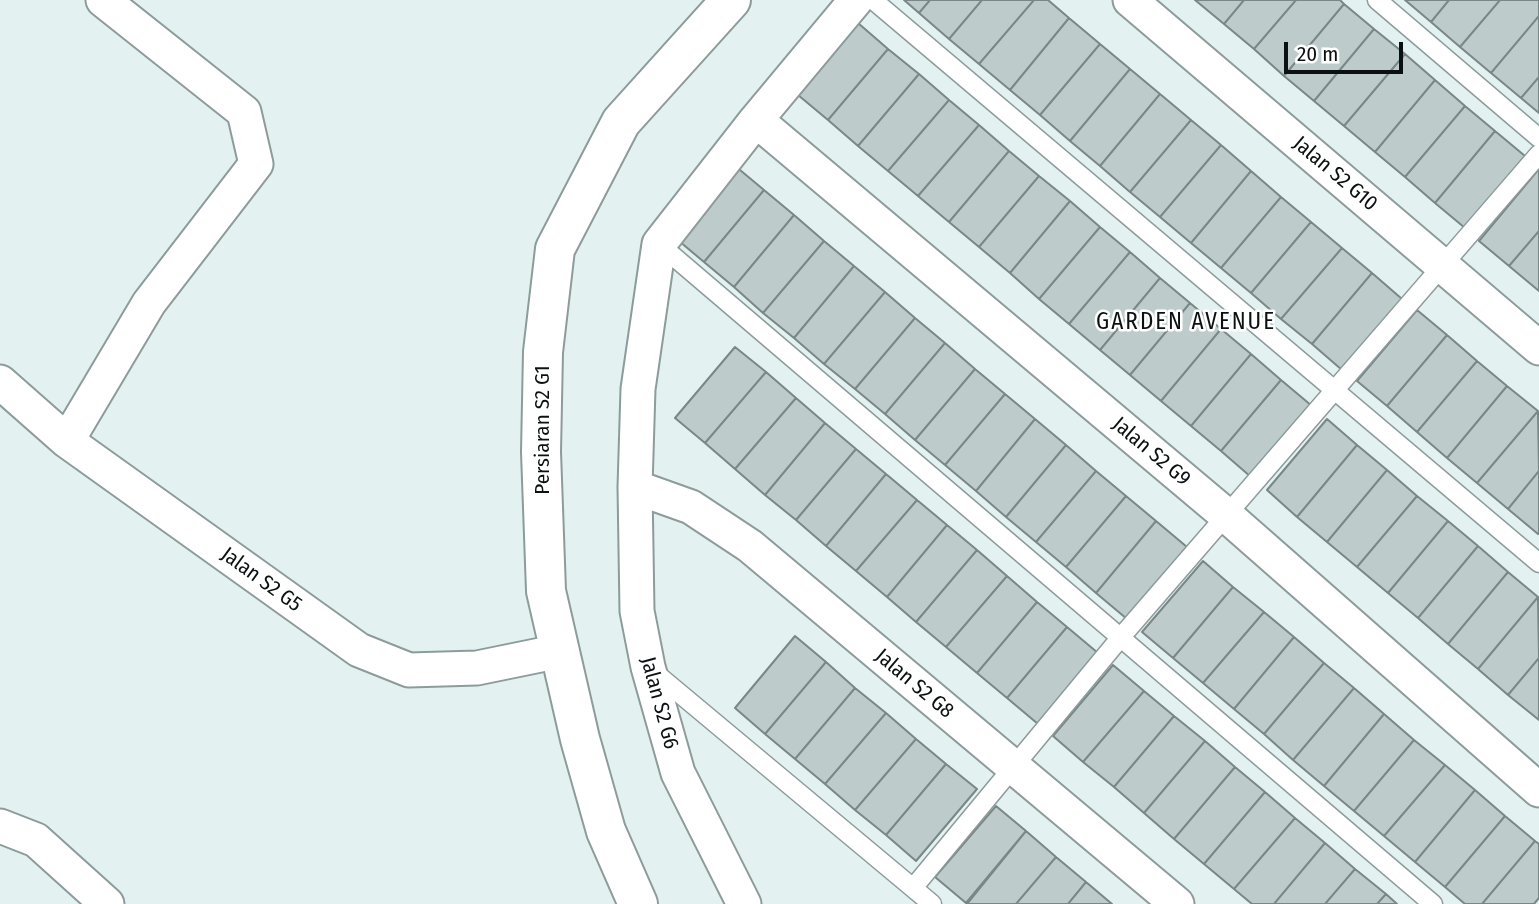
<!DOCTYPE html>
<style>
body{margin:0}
#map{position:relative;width:1539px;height:904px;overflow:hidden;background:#e3f2f1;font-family:"Fira Sans Condensed",sans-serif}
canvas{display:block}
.scale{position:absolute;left:1284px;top:42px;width:119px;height:32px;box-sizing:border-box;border:4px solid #0b1010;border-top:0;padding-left:9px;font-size:21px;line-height:24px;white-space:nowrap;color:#0b1010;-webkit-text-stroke:5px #fff;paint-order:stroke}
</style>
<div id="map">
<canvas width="1539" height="904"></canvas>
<div class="scale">20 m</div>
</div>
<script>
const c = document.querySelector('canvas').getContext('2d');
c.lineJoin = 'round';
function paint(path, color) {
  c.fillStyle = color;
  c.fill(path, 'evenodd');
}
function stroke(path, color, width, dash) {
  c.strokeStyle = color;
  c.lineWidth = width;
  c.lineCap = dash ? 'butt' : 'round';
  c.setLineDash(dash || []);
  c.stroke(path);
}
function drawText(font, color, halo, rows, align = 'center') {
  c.font = font + ' "Fira Sans Condensed",sans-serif';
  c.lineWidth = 5;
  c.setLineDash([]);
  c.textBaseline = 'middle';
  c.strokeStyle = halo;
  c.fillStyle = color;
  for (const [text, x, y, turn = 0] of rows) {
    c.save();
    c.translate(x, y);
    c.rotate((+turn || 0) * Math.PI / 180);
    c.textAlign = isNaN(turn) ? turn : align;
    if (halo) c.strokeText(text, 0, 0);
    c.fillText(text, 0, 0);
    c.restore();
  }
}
const building = new Path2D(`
 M904,0H930L919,13Z
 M930,0H982L949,39L919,13Z
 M982,0H1034L979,64L949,39Z
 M1034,0H1048L1069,18L1010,90L979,64Z
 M1195,0H1244L1224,24Z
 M1244,0H1296L1254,49L1224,24Z
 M1296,0H1340L1344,4L1284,76L1254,49Z
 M1405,0H1449L1431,22Z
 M1449,0H1500L1460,47L1431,22Z
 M1500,0H1539V16L1491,73L1460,47Z
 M1344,4L1374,29L1314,101L1284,76Z
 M1539,16V77L1521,98L1491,73Z
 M1069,18L1100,44L1040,115L1010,90Z
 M858,23L888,49L828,120L798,95Z
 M1374,29L1405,54L1344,126L1314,101Z
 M1100,44L1130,69L1070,141L1040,115Z
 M888,49L919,74L858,146L828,120Z
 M1405,54L1435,80L1375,152L1344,126Z
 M1130,69L1160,94L1100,166L1070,141Z
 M919,74L949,100L888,171L858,146Z
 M1539,77V113L1521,98Z
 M1435,80L1465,106L1405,177L1375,152Z
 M1160,94L1191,120L1130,192L1100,166Z
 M949,100L979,125L918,196L888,171Z
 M1465,106L1495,131L1435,203L1405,177Z
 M1191,120L1221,145L1160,217L1130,192Z
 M979,125L1009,151L949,222L918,196Z
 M1495,131L1525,156L1465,228L1435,203Z
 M1221,145L1251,171L1191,243L1160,217Z
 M1009,151L1039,176L979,247L949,222Z
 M734,165L764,190L704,262L673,236Z
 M1539,169V231L1509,266L1479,241Z
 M1251,171L1281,197L1221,268L1191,243Z
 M1039,176L1070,201L1010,273L979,247Z
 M764,190L794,215L734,287L704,262Z
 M1281,197L1311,222L1251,293L1221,268Z
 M1070,201L1100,227L1039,299L1010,273Z
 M794,215L824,241L763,313L734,287Z
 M1311,222L1342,248L1281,319L1251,293Z
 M1100,227L1130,252L1069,324L1039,299Z
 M1539,231V291L1509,266Z
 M824,241L854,266L794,338L763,313Z
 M1342,248L1372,273L1312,344L1281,319Z
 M1130,252L1160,278L1100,350L1069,324Z
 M854,266L885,292L824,364L794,338Z
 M1372,273L1402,299L1342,370L1312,344Z
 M1160,278L1190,303L1130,375L1100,350Z
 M885,292L915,318L855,389L824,364Z
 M1190,303L1221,329L1161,401L1130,375Z
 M1417,310L1447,335L1387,406L1357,381Z
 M915,318L945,343L885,414L855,389Z
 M1221,329L1251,354L1191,426L1161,401Z
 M1447,335L1477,361L1417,432L1387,406Z
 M945,343L975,369L915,440L885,414Z
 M735,347L766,372L705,443L675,418Z
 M1251,354L1281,380L1221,451L1191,426Z
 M1477,361L1507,386L1447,458L1417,432Z
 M975,369L1005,394L945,465L915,440Z
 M766,372L796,398L735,469L705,443Z
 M1281,380L1312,406L1251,477L1221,451Z
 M1507,386L1538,411L1477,483L1447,458Z
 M1005,394L1035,419L976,491L945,465Z
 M796,398L825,423L765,495L735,469Z
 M1538,411L1539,471L1508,509L1477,483Z
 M1035,419L1066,445L1006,517L976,491Z
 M1327,419L1357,445L1297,517L1267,490Z
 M825,423L856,449L796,520L765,495Z
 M1066,445L1096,471L1036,542L1006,517Z
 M1357,445L1387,470L1327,542L1297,517Z
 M856,449L886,474L826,546L796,520Z
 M1387,470L1417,496L1357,567L1327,542Z
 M1096,471L1126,496L1066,567L1036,542Z
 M1539,471V532L1538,534L1508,509Z
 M886,474L917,500L856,571L826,546Z
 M1126,496L1156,521L1096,593L1066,567Z
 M1417,496L1448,521L1388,593L1357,567Z
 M917,500L947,525L887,597L856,571Z
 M1156,521L1187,547L1127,619L1096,593Z
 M1448,521L1478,546L1418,618L1388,593Z
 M947,525L977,550L916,622L887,597Z
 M1478,546L1508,572L1448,644L1418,618Z
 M977,550L1007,576L946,647L916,622Z
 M1203,561L1233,587L1173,658L1142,632Z
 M1508,572L1538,597L1478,669L1448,644Z
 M1007,576L1037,602L977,673L946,647Z
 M1233,587L1264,612L1203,683L1173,658Z
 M1538,597L1539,658L1508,695L1478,669Z
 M1037,602L1067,627L1007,698L977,673Z
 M1264,612L1294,637L1234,709L1203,683Z
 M1067,627L1098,653L1038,724L1007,698Z
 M795,636L826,662L765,734L735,708Z
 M1294,637L1324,663L1264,734L1234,709Z
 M1539,658V720L1508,695Z
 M826,662L855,688L795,759L765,734Z
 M1324,663L1354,688L1293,760L1264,734Z
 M1113,665L1144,691L1083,762L1053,736Z
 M855,688L886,713L825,784L795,759Z
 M1354,688L1384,714L1324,786L1293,760Z
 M1144,691L1174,716L1114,787L1083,762Z
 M886,713L916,739L855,810L825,784Z
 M1384,714L1414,740L1354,811L1324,786Z
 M1174,716L1205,741L1144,813L1114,787Z
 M916,739L946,764L886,835L855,810Z
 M1414,740L1445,765L1384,836L1354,811Z
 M1205,741L1235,767L1174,839L1144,813Z
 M946,764L977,789L916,861L886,835Z
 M1445,765L1475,790L1415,862L1384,836Z
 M1235,767L1265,792L1204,864L1174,839Z
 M1475,790L1505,816L1445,887L1415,862Z
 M1265,792L1295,818L1234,889L1204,864Z
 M996,806L1026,831L966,903L935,877Z
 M1505,816L1535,841L1482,904H1465L1445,887Z
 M1295,818L1325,843L1274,904H1252L1234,889Z
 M1026,831L1056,857L1016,904H967Z
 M1535,841L1539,844V898L1534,904H1482Z
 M1325,843L1355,869L1325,904H1274Z
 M1056,857L1086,882L1068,904H1016Z
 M1355,869L1386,894L1377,904H1325Z
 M1086,882L1112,904H1068Z
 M1386,894L1397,904H1377Z`);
paint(building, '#bdcccb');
stroke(building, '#798786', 2);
const service = new Path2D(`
 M873,0L1539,563
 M1377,0L1539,138
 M659,244L1433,904
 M654,672L913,888L1121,637L1539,154
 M913,888L932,904`);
const minor = new Path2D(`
 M1130,0L1539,348
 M756,120L1226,515L1539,790
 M0,382L67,441L359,650L409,670L477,668L560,651
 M67,441L149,303L256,164L244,112L103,0
 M635,487L691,507L750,546L1177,904
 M0,826L36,840L107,904
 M744,904L678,773L648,667L637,611L635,487L638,389L659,244L756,120L856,0`);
const tertiary = new Path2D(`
 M638,904L606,831L580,739L546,591L541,452L543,352L555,249L621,122L731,0`);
stroke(service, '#8d9b9b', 21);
stroke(minor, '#8d9b9b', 37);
stroke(tertiary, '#8d9b9b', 42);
stroke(service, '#fff', 18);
stroke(minor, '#fff', 33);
stroke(tertiary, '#fff', 38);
drawText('21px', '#0b1010', '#fff', [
 ["Jalan S2 G10",1335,174,40],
 ["Persiaran S2 G1",543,430,-90],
 ["Jalan S2 G9",1151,452,40],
 ["Jalan S2 G5",261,580,36],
 ["Jalan S2 G8",914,684,40],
 ["Jalan S2 G6",659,703,75]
]);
c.letterSpacing = '2px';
drawText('23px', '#0b1010', '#fff', [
 ["GARDEN AVENUE",1186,323]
]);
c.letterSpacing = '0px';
</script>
